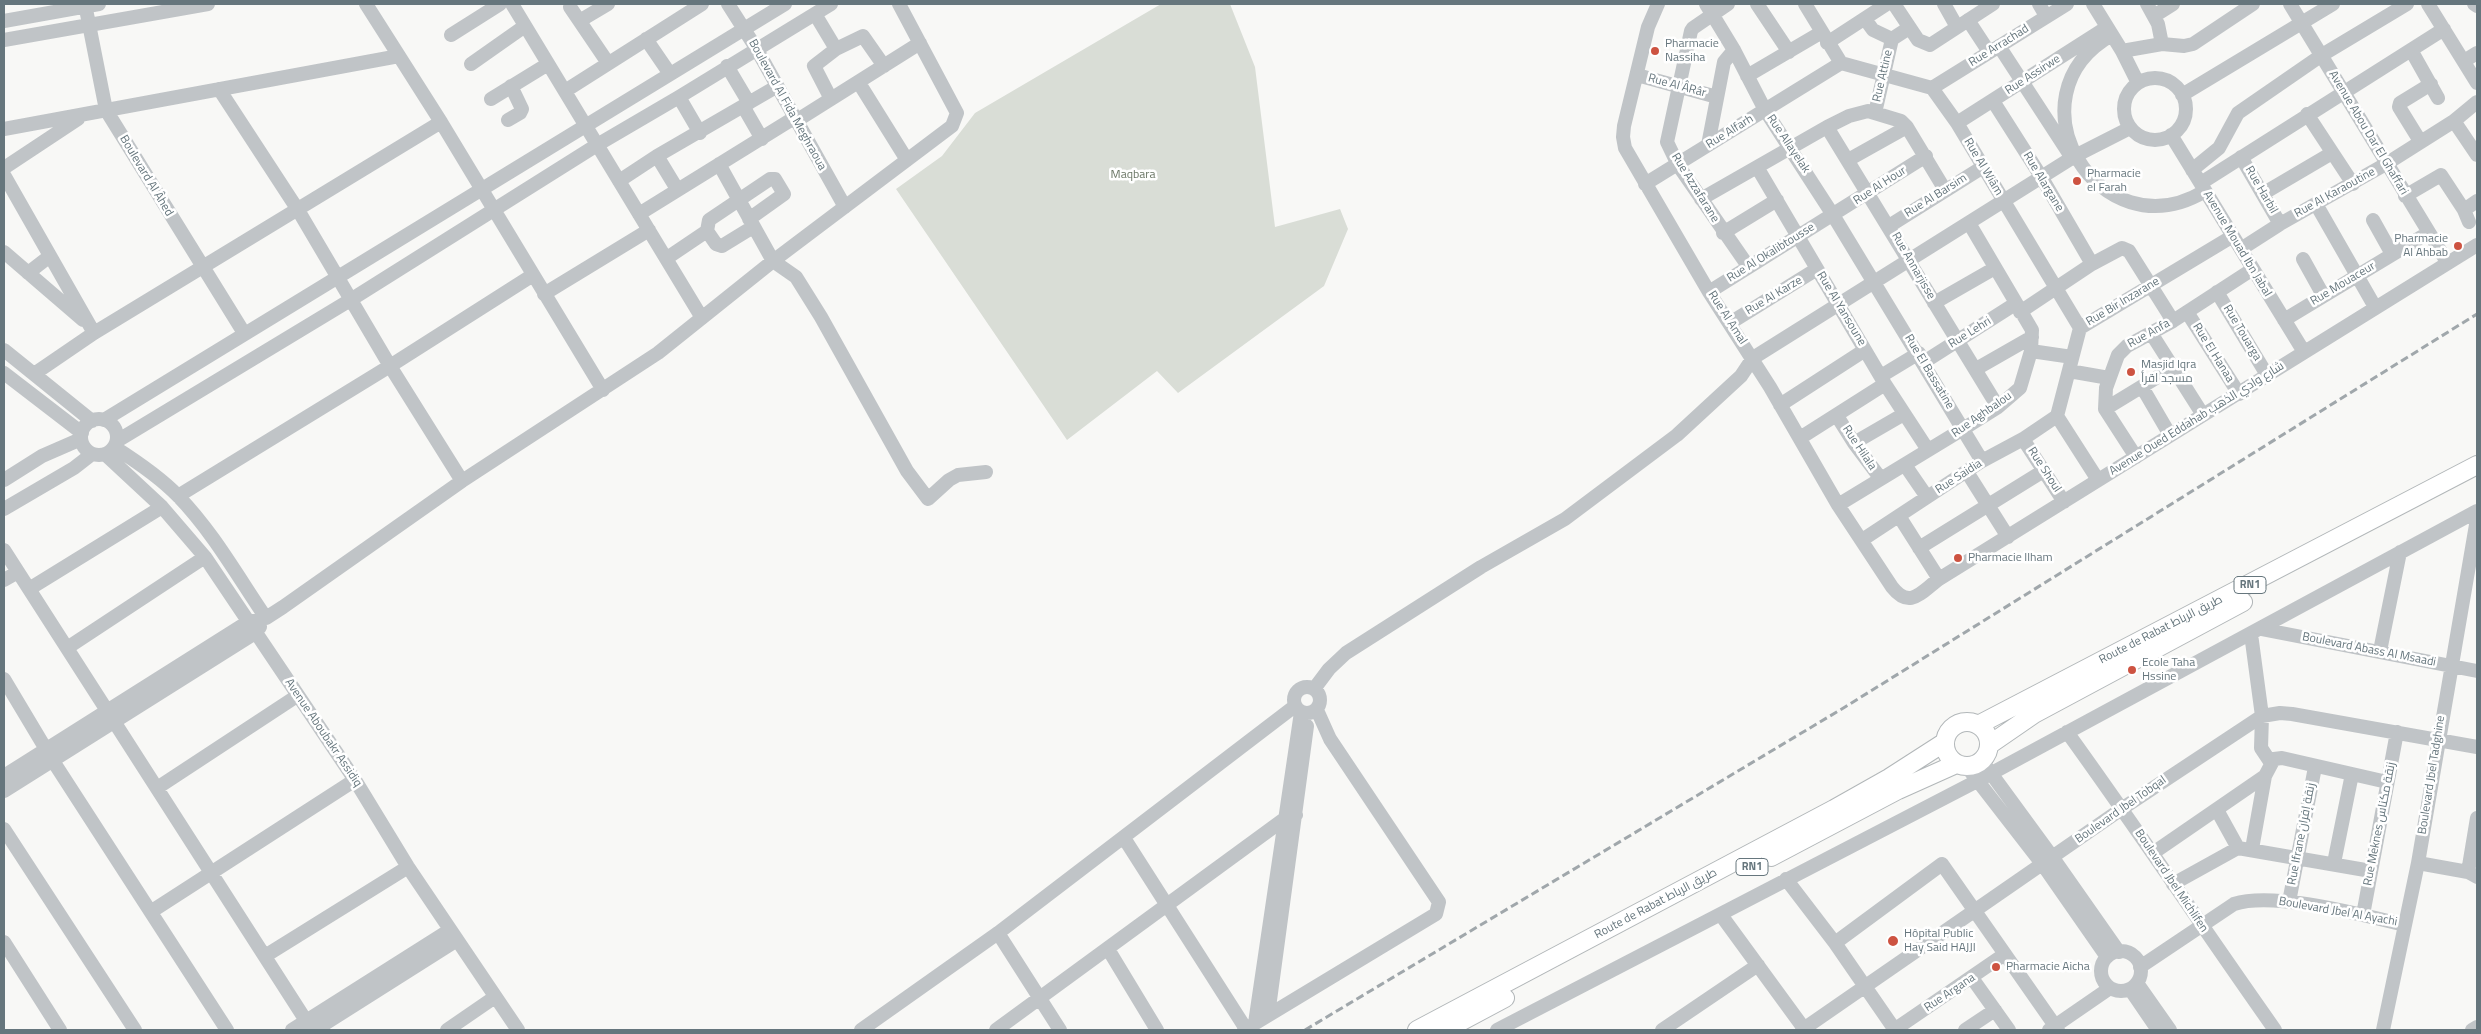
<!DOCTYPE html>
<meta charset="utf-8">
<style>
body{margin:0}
#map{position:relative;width:2481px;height:1034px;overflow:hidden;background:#f8f8f6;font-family:"Titillium Web",sans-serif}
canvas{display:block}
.frame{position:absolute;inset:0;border:5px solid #66767d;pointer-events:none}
</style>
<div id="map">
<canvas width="2481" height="1034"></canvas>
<div class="frame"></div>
</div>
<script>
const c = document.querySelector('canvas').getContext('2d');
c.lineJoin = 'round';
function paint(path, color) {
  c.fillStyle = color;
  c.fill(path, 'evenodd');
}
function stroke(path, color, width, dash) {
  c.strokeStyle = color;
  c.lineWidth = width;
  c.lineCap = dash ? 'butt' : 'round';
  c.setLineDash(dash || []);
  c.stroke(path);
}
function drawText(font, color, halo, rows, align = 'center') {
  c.font = font + ' "Titillium Web",Cairo,sans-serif';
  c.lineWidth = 5;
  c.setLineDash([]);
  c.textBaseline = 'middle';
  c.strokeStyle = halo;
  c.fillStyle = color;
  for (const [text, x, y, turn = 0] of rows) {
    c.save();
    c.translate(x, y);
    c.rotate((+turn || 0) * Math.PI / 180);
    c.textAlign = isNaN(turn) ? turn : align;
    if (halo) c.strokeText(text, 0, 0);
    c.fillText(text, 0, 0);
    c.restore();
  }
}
paint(new Path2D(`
 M1161,4H1230L1255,67L1275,227L1340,209L1348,229L1324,286L1178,393L1157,371L1067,440L896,189L942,156L975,113Z`), '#d9ddd6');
const major = new Path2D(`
 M1945 744a22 22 0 1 1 44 0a22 22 0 1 1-44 0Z
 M1978,725L2477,465
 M1989,745L2034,714L2243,602
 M1771,857L1898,790L1956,764
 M1417,1030L1834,809L1889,778L1945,742
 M1445,1030L1505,998`);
stroke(major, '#b2b7b9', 20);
stroke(new Path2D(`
 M85,4L106,110L244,333
 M366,4L441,122L603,390
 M512,4L702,318
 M728,4L756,48L845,207
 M1658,4L1648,27L1624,126L1623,137L1625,148L1709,292L1770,387L1838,505L1892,587C1910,610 1921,592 1939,579L2477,245
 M1706,4L1734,50L1765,110L1833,215L1982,461
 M1728,4L1693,28L1691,31L1667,142L1678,165L1748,266
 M1757,4L1789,52
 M1805,4L1841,63
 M1894,4L1918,40L1930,45L1993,4
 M1944,4L1957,27
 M2039,4L2046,16
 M2093,4L2122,51L2138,83
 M2147,4L2158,24L2162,44
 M2290,4L2447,262
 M2428,4L2477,83
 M2474,4L2477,6
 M570,7L608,63
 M815,14L836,49L814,66L831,99
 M2154,16L2173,4
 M1865,19L1873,30L1892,39
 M581,20L608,4
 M1968,20L1989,52
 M4,21L99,4
 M451,35L500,4
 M2112,35C2004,96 2099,255 2205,191
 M646,39L670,74
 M4,40L208,4
 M1827,43L1887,4
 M1999,46L2068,152
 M836,49L863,36L884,66
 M2411,50L2438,98
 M2122,51L2162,44L2184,46L2193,44L2253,4
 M2464,61L2477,53
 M1841,63L1932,88L1957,123L2080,328
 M471,64L525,26
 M727,66L749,103
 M1637,75L1717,97
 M1747,76L1822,32
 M2124 109a31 31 0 1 1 62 0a31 31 0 1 1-62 0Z
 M859,83L907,160
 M1932,88L2067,4
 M219,89L298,210L390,366L462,481
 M565,91L702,4
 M2182,95L2333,4
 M679,97L700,133
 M491,99L548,64
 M1993,101L2042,178L2092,264
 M743,106L762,139
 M1875,113L1892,39L1909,28
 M2307,114L2353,184
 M508,120L520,113L522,109L511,86
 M796,121L920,43
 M2454,121L2477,155
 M1957,123L2106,28
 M1827,127L1998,407
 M4,129L399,56
 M2171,135L2304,352
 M2420,141L2399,107L2400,103L2431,84
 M1708,145L1724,62L1734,50
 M657,156L677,189
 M2241,157L2280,224
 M1848,160L1907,127
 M719,164L773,261L796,277L821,317L907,471L928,499L949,480L958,475L986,472
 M1757,167L1885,384L1928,450
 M4,168L78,119
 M2192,170L2219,148L2238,113L2322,55L2407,4
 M4,175L94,333
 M619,181L657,156L776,87
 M2201,183L2444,29
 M1645,184L1841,63
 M2264,193L2332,153
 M2405,196L2441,175L2464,210L2469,222
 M1701,199L1827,127L1849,116L1868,111L1901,121L1907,127L1945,190
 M2316,204L2375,307
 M2464,210L2477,201
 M639,214L794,118
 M2373,220L2392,254
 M1889,226L1983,167
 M707,231L709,220L770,179H775L784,194L749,219
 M1723,233L1777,200
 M2241,249L2280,224L2386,164L2454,121L2477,102
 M4,252L83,320
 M667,258L707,231L716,244L722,246L753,227
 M2303,259L2323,295
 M28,273L50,256
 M1709,292L1926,156
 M2217,292L2267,375
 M544,294L649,230
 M1934,303L1995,268
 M2020,312L2092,264L2122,248L2129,251L2173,321
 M2187,312L2239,394
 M2284,320L2428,233
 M1730,323L1817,269
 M2151,333L2203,415
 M4,350L92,421
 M2031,351L2072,357
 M1924,362L2015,304
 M1976,369L2032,337
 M2069,371L2109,378
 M4,373L82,433
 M34,374L94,333L441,122
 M1881,376L1919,353
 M2142,387L2170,435
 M1780,405L1865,350
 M2105,409L2174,367
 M1837,416L1854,443L1881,479
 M81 437a18 18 0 1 1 36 0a18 18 0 1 1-36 0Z
 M104,420L785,4
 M1800,438L1885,384
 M2023,439L2064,502
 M117,441L352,299L597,145L679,97L831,4
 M1854,443L1904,414
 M114,447C136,461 160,477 178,496C213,532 238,577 266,618
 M105,454L162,507L205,557L355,780L408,867L518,1030
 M2136,457L2105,409L2106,388L2118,355L2127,346L2173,321L2253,269
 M1905,465L1927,497
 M1967,472L2008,537
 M4,480L42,456L81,439
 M2098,480L2057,416L2080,328L2233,236
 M178,496L390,366L533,275
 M1838,505L1963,429L1998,407L2020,388L2031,351L2032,330L1969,223
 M4,509L74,468L92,454
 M1899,516L1939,579
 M1862,540L1982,461L2023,439L2057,416
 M1919,548L2045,470
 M4,550L312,1030
 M4,580L18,572
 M29,589L162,507
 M2261,629L2477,671
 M2251,634L2262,716L2261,748L2271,763
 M67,648L205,557
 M2380,651L2400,552
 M4,679L53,761L227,1030
 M1294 700a13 13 0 1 1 26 0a13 13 0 1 1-26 0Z
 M1314,689L1329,669L1346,653L1481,567L1565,519L1677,435L1741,376L1753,358L2075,156L2130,128
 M2067,732C2138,830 2205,931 2275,1030
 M1982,761L2053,858L2119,952
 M1967,767L2043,865L2107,957
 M4,776L248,622L266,618L283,607L462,481L658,353L773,261L952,126L957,113L899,4
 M157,788L297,696
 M4,791L255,633L260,627
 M2217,810L2238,848
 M4,829L135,1030
 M1124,838L1246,1029
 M2252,849L2265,776L2274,759L2282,758L2387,782
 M2153,853L2265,776
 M2334,863L2352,774
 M2418,863L2468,872L2477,877
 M2468,872L2477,818
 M1786,879L1835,943L1895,1030
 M2173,884L2238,848L2371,871
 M2289,902L2315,767
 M152,911L355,780
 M1721,915L1805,1030
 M2363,915L2397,732
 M998,933L1060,1030
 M4,942L60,1030
 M1835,943L1942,864L2058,1030
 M1108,949L1157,1030
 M2101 971a20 20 0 1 1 40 0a20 20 0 1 1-40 0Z
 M265,956L408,867
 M2140,967L2234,904C2274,891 2362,915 2405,925
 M1972,978L2009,1030
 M2137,983L2170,1030
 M2130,989L2158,1030
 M1268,1015L1307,726
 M1255,1023L1301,712
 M292,1030L450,930
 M315,1030L457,940
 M447,1030L495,997
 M861,1030L998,933L1295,706
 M996,1030L1283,820L1296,815
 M1244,1030L1436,914L1439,902L1330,739L1317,710
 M1497,1030L1979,780L2477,511
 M1662,1030L1758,965
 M1802,1030L2123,808L2262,716L2280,713L2292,714L2477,747
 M1894,1030L2005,954
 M1965,1030L1995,1010
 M2049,1030L2110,988
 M2383,1030L2418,863L2477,519
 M2472,1030L2477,1027`), '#c0c4c7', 14);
stroke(major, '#fff', 18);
stroke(new Path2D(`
 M1305,1030L1845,707L2477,314`), '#a0a7ab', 3, [8, 4]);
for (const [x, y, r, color] of [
 [1655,51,5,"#cd5341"],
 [2077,181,5,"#cd5341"],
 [2458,246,5,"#cd5341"],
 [2131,372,5,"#cd5341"],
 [1958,558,5,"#cd5341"],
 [2132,670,5,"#cd5341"],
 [1893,941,6,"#cd5341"],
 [1996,967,5,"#cd5341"]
]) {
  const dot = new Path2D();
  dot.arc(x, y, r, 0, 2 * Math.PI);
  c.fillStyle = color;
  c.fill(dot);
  stroke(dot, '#fff', 2);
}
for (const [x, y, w] of [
 [2250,585,32],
 [1752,867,32]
]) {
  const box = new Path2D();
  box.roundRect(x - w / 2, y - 8.5, w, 17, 4);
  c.fillStyle = '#fff';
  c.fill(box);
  stroke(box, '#66767d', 1);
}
drawText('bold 11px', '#66767d', null, [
 ["RN1",2250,585],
 ["RN1",1752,867]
]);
drawText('12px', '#66767d', '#fff', [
 ["Pharmacie",1665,44],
 ["Nassiha",1665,58],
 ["Pharmacie",2087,174],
 ["el Farah",2087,188],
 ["Pharmacie",2448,239,"right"],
 ["Al Ahbab",2448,253,"right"],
 ["Masjid Iqra",2141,365],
 ["مسجد اقرأ",2141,379],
 ["Pharmacie Ilham",1968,558],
 ["Ecole Taha",2142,663],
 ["Hssine",2142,677],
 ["Hôpital Public",1904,934],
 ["Hay Said HAJJI",1904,948],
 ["Pharmacie Aicha",2006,967]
], 'left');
drawText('12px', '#66767d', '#fff', [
 ["Rue Arrachad",1999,46,-32],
 ["Rue Assirwe",2033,75,-33],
 ["Rue Attine",1883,76,-77],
 ["Rue Al ÂRâr",1677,86,15],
 ["Boulevard Al Fida Meghraoua",787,105,61],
 ["Rue Alfarh",1730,132,-32],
 ["Avenue Abou Dar El Ghaffari",2368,133,59],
 ["Rue Allayelak",1788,144,56],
 ["Rue Al Wiâm",1983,167,59],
 ["Boulevard Al Âhed",146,176,59],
 ["Rue Alargane",2043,182,59],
 ["Rue Al Hour",1880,186,-33],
 ["Rue Azzafarane",1695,188,58],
 ["Rue Harbil",2261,190,60],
 ["Rue Al Karaoutine",2335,193,-29],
 ["Rue Al Barsim",1936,196,-32],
 ["Avenue Mouad Ibn Jabal",2237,244,59],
 ["Rue Al Okalibtousse",1771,253,-32],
 ["Rue Annarjisse",1913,266,60],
 ["Rue Mouaceur",2343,284,-31],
 ["Rue Al Karze",1774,296,-31],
 ["Rue Bir Inzarane",2123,302,-31],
 ["Rue Al Yansoune",1841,309,59],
 ["Rue Al Amal",1727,318,57],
 ["Rue Lehri",1970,333,-32],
 ["Rue Touarga",2242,333,59],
 ["Rue Anfa",2149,334,-29],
 ["Rue El Hanaa",2213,353,58],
 ["Rue El Bassatine",1929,372,59],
 ["Rue Aghbalou",1982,415,-35],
 ["Avenue Oued Eddahab شارع وادي الذهب",2197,419,-32],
 ["Rue Hilala",1859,448,56],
 ["Rue Shoul",2044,470,57],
 ["Rue Saidia",1959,477,-33],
 ["Route de Rabat طريق الرباط",2161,630,-27],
 ["Boulevard Abass Al Msaadi",2369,650,11],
 ["Avenue Aboubakr Assidiq",323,733,56],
 ["Boulevard Jbel Tadghine",2432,775,-81],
 ["Boulevard Jbel Tobqal",2121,810,-35],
 ["Rue Meknes زنقة مكناس",2380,824,-79],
 ["Rue Ifrane زنقة إفران",2302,834,-79],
 ["Boulevard Jbel Michlifen",2171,881,56],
 ["Route de Rabat طريق الرباط",1656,904,-28],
 ["Boulevard Jbel Al Ayachi",2338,912,10],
 ["Rue Argana",1950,993,-34]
]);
drawText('12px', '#6a7665', '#fff', [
 ["Maqbara",1133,175]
]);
</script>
